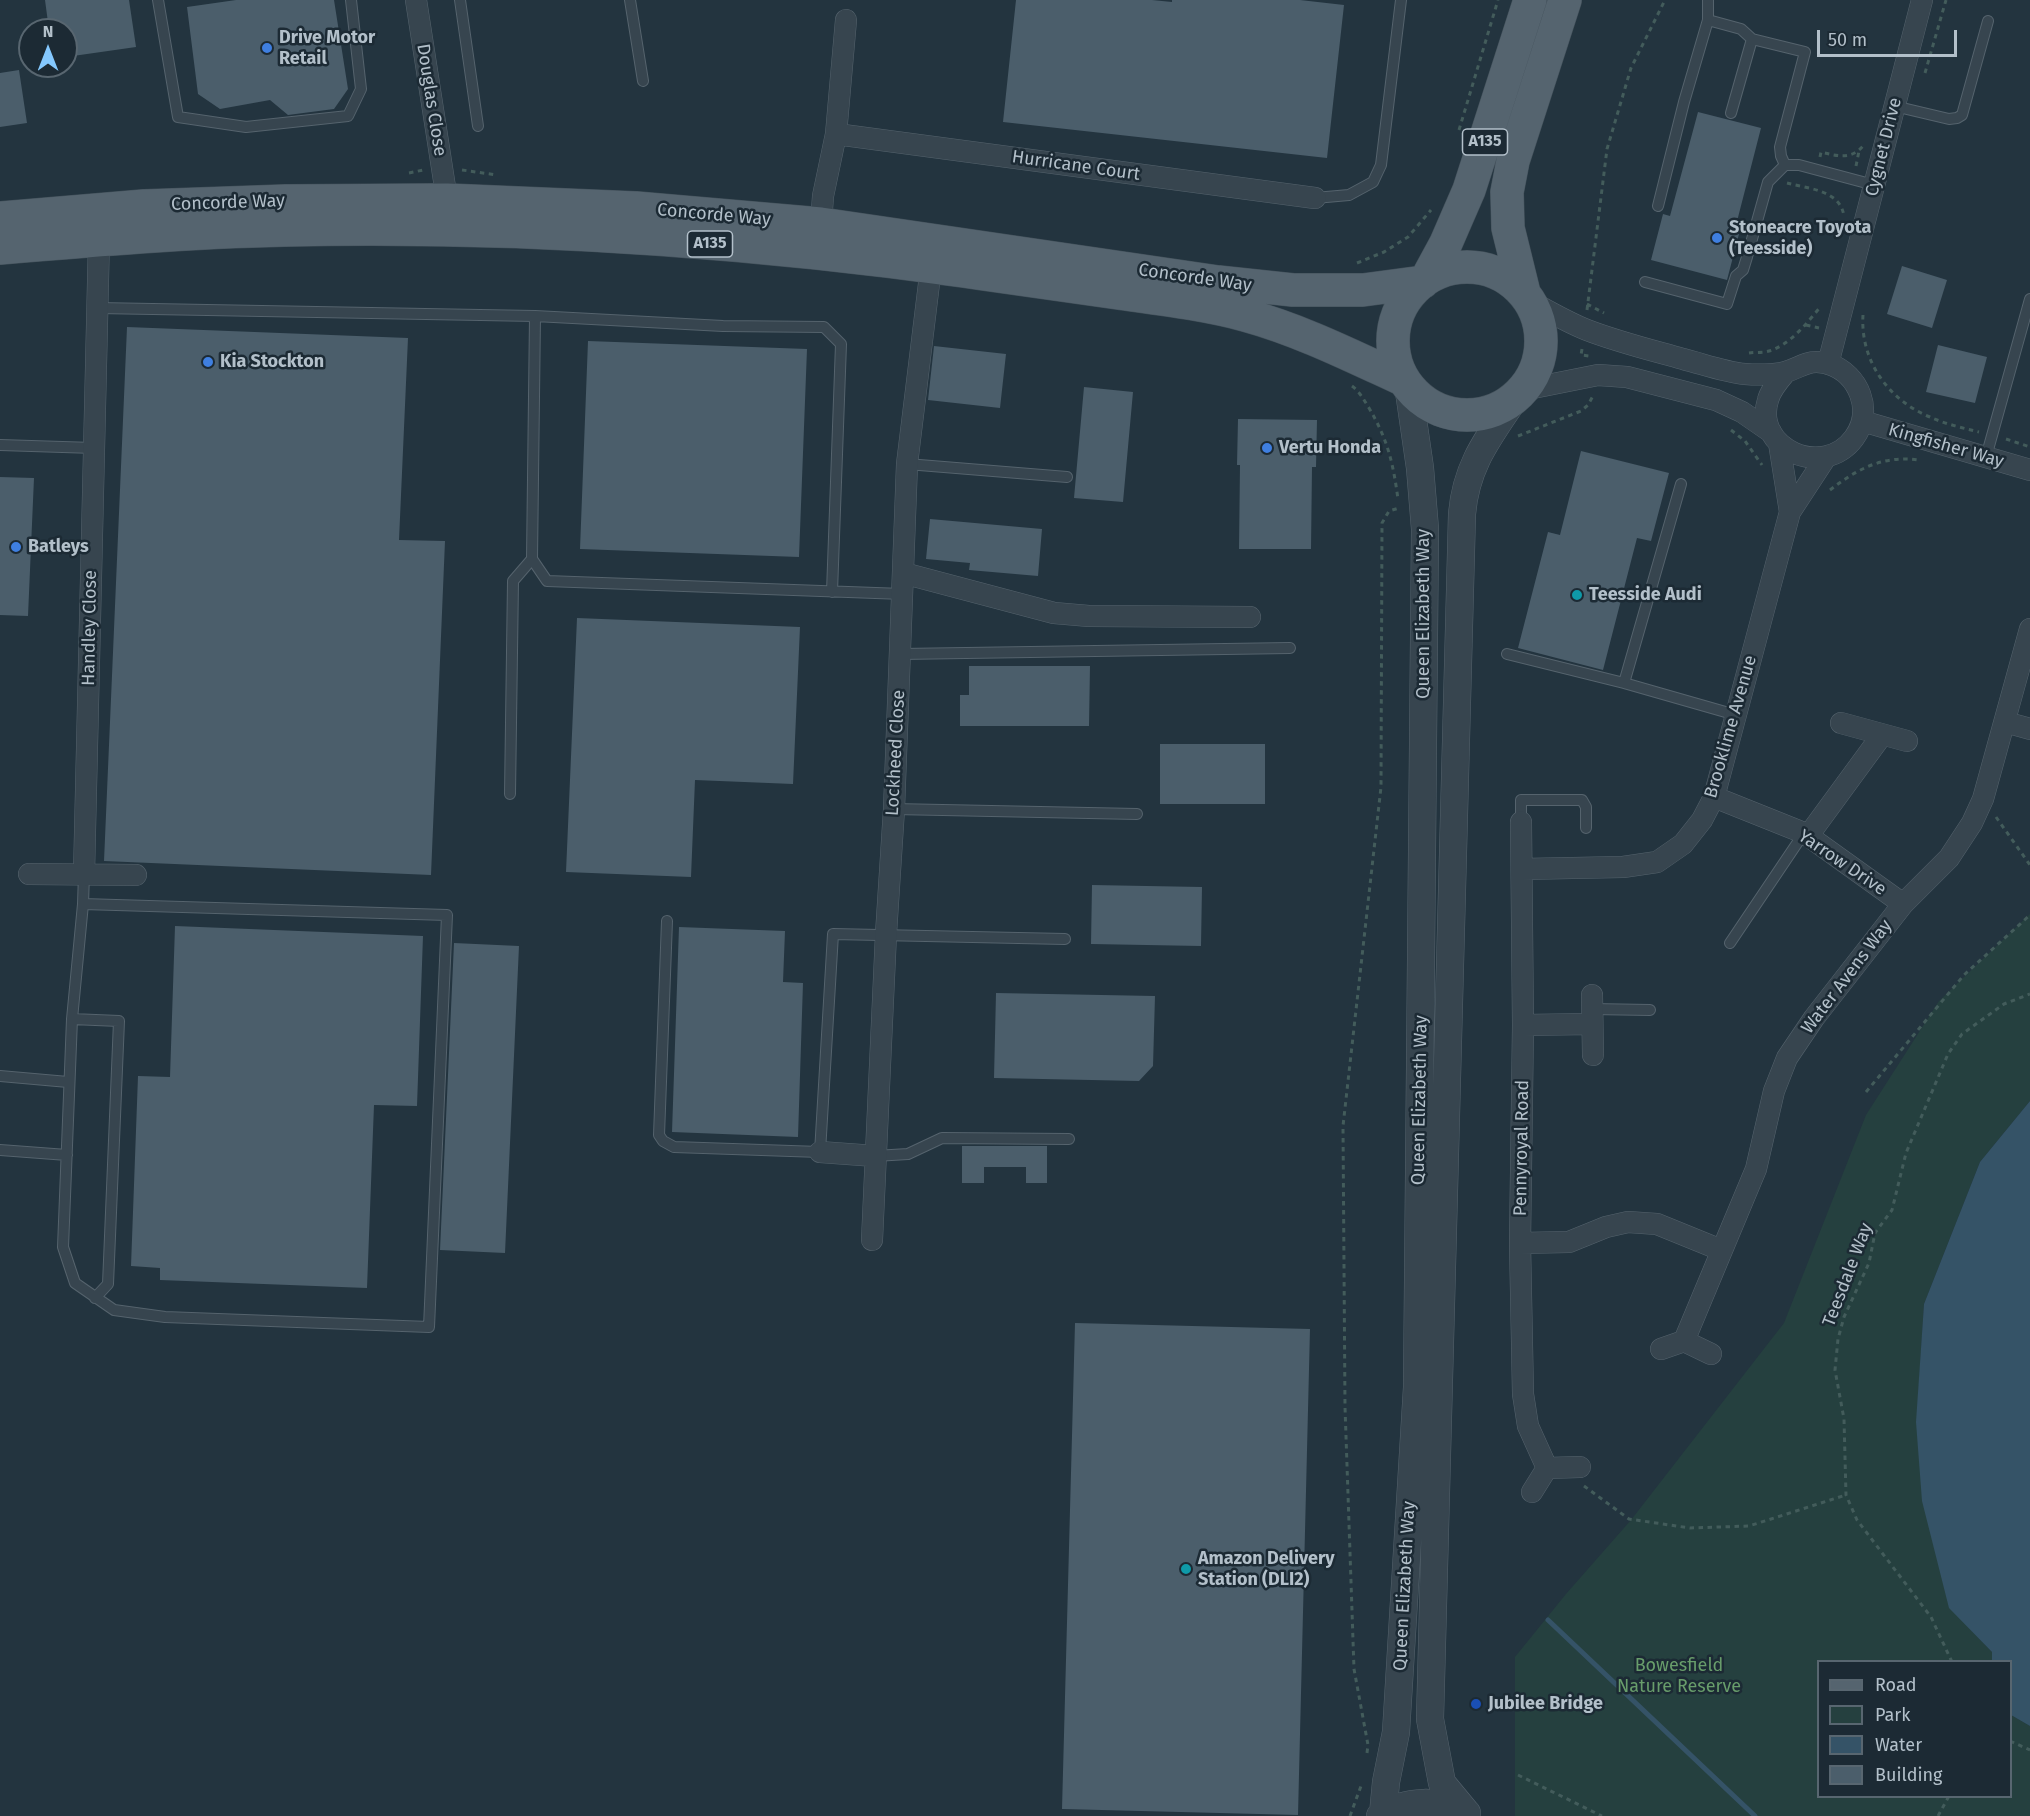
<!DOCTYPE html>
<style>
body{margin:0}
#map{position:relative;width:2030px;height:1816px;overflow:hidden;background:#23343f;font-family:"Fira Sans",sans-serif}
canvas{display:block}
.legend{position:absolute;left:1817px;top:1660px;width:195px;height:138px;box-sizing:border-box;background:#1c2a34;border:2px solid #586670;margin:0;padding:8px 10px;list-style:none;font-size:18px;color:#b3c0ca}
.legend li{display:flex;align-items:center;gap:12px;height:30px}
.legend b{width:30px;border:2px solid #586670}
.north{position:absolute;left:18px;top:18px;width:60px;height:60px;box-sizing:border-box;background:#1c2a34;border:2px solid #586670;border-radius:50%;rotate:0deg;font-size:16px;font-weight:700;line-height:24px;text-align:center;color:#b3c0ca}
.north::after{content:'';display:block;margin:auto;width:21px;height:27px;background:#84c8fe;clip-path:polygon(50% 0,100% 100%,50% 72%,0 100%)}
.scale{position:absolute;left:1817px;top:30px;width:140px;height:27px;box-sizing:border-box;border:3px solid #b3c0ca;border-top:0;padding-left:8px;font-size:18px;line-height:21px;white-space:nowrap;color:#b3c0ca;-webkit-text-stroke:4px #1c2a34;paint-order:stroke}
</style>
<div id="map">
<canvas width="2030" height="1816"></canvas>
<ul class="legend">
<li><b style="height:8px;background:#55646f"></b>Road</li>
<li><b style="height:16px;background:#25403f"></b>Park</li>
<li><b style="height:16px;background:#355367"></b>Water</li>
<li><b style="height:16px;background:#4b5e6b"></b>Building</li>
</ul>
<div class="north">N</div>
<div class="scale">50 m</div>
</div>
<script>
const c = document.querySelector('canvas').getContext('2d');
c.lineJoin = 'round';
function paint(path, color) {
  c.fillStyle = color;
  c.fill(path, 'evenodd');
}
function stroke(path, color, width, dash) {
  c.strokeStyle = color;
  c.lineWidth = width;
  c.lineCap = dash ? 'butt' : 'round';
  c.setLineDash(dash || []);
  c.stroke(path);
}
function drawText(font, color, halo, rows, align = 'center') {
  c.font = font + ' "Fira Sans",sans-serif';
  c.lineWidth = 5;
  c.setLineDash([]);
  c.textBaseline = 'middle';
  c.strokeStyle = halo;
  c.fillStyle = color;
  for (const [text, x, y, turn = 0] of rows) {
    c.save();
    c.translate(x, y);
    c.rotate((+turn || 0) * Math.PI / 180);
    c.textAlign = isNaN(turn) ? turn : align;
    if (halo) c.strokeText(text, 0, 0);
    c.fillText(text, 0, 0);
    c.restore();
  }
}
paint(new Path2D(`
 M2030,914V1101L1980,1162L1924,1304L1918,1400L1919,1425L1967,1626L1992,1652V1661L1818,1662V1796H2010L2011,1715L2030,1726V1816H1515V1657L1566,1594L1631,1520L1784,1323L1866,1115L1939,1001Z`), '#25403f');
paint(new Path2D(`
 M2030,1101V1726L2011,1715L2010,1662L1992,1661V1652L1949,1608L1922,1501L1916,1422L1924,1304L1980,1162Z`), '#355367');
stroke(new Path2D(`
 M1548,1620L1755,1816`), '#355367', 5);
paint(new Path2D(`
 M45,0H129L136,47L66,57V30H49Z
 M236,0H334L348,89L334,109L288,115L270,100L220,109L198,94L187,7Z
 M1016,0H1152L1172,2V0H1300L1344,5L1327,158L1003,122Z
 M19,70L27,123L0,127V73Z
 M1698,112L1761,128L1734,233L1739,234L1727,280L1651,260L1663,214L1670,216Z
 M1902,266L1947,280L1932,328L1887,314Z
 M127,327L408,338L399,540L445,541L431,875L104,861Z
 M588,341L807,349L799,557L580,549Z
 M1938,345L1987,357L1975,403L1926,392Z
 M934,346L1006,354L1000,408L928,400Z
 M1084,387L1133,392L1123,502L1074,498Z
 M1238,419L1317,420L1316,467H1312L1311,549H1239L1240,465H1237Z
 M1581,451L1669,473L1651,541L1637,538L1603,670L1518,648L1548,532L1560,535Z
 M0,477L34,478L28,616L0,615Z
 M930,519L1042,529L1038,576L969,570L970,563L926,559Z
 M577,618L800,627L793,784L695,780L691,877L566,872Z
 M969,666H1090L1089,726H960V695H969Z
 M1160,744H1265V804H1160Z
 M1092,885L1202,887L1201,946L1091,944Z
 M175,926L423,936L417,1106L374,1105L367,1288L160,1280V1268L131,1266L138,1076L170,1077Z
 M679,927L785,931L783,982L803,983L798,1137L672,1132Z
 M454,943L519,946L505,1253L440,1250Z
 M996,993L1155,996L1153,1066L1139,1081L994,1078Z
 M962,1146H1047V1183H1026V1167H984V1183H962Z
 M1075,1323L1310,1329L1298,1815L1062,1809Z`), '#4b5e6b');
const service = new Path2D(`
 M158,0L178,117L246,127L348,116L361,89L351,0
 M460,0L478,126
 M630,0L643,81
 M1708,0V20
 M1894,106L1949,119L1957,118L1962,115L1988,21
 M1731,113L1752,39
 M1315,198L1349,195L1373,182L1381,165L1401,0
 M1658,206L1684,102L1708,20L1741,29L1752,39L1805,52L1780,147L1781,156L1785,165H1799L1874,185
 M1645,282L1727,304L1736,276L1743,270L1747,257L1768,182L1785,165
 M98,308L535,316L532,559L547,581L903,594
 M535,316L723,326L824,327L841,344L832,592
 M0,445L94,448
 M1986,457L2030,299
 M907,464L1067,477
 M901,654L1290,648
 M1507,654L1624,683L1736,715
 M1624,683L1681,484
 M510,794L513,581L532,559
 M894,809L1137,814
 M1521,822V800H1582L1586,807V828
 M83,904L447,915L429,1327L165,1317L114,1310L75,1283L63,1247L72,1019L83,904L84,874
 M667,921L659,1135L663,1141L674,1147L820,1152L833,934L1065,939
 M1730,943L1804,833
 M1592,1009L1650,1010
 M72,1019L119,1021L108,1284L95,1298
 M0,1076L68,1082
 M0,1150L67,1155
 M875,1156L908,1154L942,1138L1069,1139`);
const minor = new Path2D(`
 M416,0L447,200
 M836,134L1315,198
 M821,224L823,196L836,134L846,20
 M1530,301C1548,311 1567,322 1587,330C1618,342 1651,350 1683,359C1703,364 1724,372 1745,374C1756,375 1775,375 1785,372C1803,367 1808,358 1829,364C1859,374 1874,411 1854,438C1823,480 1753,448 1768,400C1770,391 1779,380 1785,373
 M1828,364L1922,0
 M1523,390L1598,375L1627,377L1716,400L1742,412L1771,432
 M1862,421L2030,470
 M1779,443L1790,512L1826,457
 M903,573L1054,613L1089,616L1250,617
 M2005,722L2030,729
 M1841,723L1907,741
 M1714,797L1804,833L1903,904
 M1521,822L1523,1025L1520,1243L1523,1394L1528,1426L1547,1468
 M1808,836L1882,735
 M1522,869L1623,867L1657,862L1683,844L1702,820L1714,797L1790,512
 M29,874L136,875
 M84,874L99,239
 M1592,995L1593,1055
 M1523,1025L1592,1024
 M820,1152L875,1156
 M872,1240L886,934L894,809L907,464L931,267
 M1520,1243L1569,1242L1606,1227L1628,1222L1657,1224L1721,1250
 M1684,1341L1711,1354
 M1661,1349L1684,1341L1756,1169L1774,1091L1787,1058L1814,1018L1903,904L1949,858L1972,823L1983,799L2030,629
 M1532,1492L1547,1468L1580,1467`);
const tertiary = new Path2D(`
 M1466,1812L1442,1783L1430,1719L1462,514C1466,465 1489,437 1515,398
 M1383,1814L1386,1782L1396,1732L1417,1387L1425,529L1420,468L1408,385
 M1380,1816C1407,1799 1440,1799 1467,1813`);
const primary = new Path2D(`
 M0,218L144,206L286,201L447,200L636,208L821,224L1218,282L1293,290H1363L1423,282
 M0,248C95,240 190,232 285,230C511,225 739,240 963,271C1015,278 1067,286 1118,293C1161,299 1204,304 1245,315C1300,330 1352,356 1404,380
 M1393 341a74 74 0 1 1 148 0a74 74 0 1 1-148 0Z
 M1427,278L1446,243L1469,190L1530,0
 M1524,293L1508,228L1507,192L1513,161L1565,0`);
stroke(service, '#55636d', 12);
stroke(minor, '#55636d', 22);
stroke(tertiary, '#55636d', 28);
stroke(primary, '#43515b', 34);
stroke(new Path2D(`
 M1925,73L1946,0
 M1459,130L1498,0
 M1820,157L1821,152C1837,156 1851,160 1863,146
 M1856,166L1859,151
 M462,170L497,175
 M409,173L423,170
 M1787,183C1809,189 1840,190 1844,216
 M1357,263L1384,252L1408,237L1431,210
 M1587,304L1604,313
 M1587,310L1607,149L1631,68L1665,0
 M1863,315C1860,360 1888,400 1930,417C1945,424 1963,428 1979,432
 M1806,325L1819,328
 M1582,349L1581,355L1589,356
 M1749,353C1755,352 1763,353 1769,351C1790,345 1808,322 1821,306
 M1352,386C1360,392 1364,400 1369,408C1388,440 1393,463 1398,499
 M1731,430L1745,441L1762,465
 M1518,436L1581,411L1588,405L1594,394
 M2006,439L2030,447
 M1830,490C1857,469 1883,455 1919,460
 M1996,817L2030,865
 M1866,1092L1964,975L2030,915
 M1584,1486L1629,1519L1690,1528L1749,1526L1846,1495
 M1952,1662L1931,1617L1857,1520L1846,1495L1844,1419L1835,1370L1838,1339L1844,1317L1869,1263L1875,1233L1892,1210L1906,1153L1948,1054L1962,1034L2004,1004L2030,994
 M2010,1741L2030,1750
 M1367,1753L1368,1745L1354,1669L1345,1407L1343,1126L1381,787L1382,523L1389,511L1399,508
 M1518,1775L1602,1816
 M1350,1816L1361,1786
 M1938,1816L1949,1796`), '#435c5b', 3, [4.5, 4.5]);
stroke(service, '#37454f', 10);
stroke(minor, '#37454f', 21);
stroke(tertiary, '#37454f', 27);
stroke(primary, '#55646f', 33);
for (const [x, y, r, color] of [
 [267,48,6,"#3f7fe0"],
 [1717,238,6,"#3f7fe0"],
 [208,362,6,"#3f7fe0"],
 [1267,448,6,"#3f7fe0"],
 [16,547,6,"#3f7fe0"],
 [1577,595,6,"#0f9aa8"],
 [1186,1569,6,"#0f9aa8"],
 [1476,1704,6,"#1a4fb4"]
]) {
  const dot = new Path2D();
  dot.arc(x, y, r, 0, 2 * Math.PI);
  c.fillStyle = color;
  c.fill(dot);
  stroke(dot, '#1c2a34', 2);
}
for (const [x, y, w] of [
 [1485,142,45],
 [710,244,45]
]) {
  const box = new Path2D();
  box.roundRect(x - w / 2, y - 13, w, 26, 4.5);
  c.fillStyle = '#1c2a34';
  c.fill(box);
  stroke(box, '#b3c0ca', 1.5);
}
drawText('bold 16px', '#b3c0ca', null, [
 ["A135",1485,142],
 ["A135",710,244]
]);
drawText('bold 18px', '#b3c0ca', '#1c2a34', [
 ["Drive Motor",279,38],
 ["Retail",279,59],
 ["Stoneacre Toyota",1729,228],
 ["(Teesside)",1729,249],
 ["Kia Stockton",220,362],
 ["Vertu Honda",1279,448],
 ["Batleys",28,547],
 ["Teesside Audi",1589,595],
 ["Amazon Delivery",1198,1559],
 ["Station (DLI2)",1198,1580],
 ["Jubilee Bridge",1488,1704]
], 'left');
drawText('18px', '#b3c0ca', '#1c2a34', [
 ["Douglas Close",431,100,81],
 ["Cygnet Drive",1884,147,-76],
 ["Hurricane Court",1076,166,8],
 ["Concorde Way",228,203,-2],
 ["Concorde Way",714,215,5],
 ["Concorde Way",1195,278,8],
 ["Kingfisher Way",1946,446,16],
 ["Queen Elizabeth Way",1424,614,-90],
 ["Handley Close",90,628,-89],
 ["Brooklime Avenue",1731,727,-74],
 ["Lockheed Close",896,753,-87],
 ["Yarrow Drive",1842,863,34],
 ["Water Avens Way",1847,977,-53],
 ["Queen Elizabeth Way",1420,1100,-89],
 ["Pennyroyal Road",1522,1148,-89],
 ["Teesdale Way",1848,1275,-69],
 ["Queen Elizabeth Way",1405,1586,-87]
]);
drawText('18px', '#689d6b', '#1c2a34', [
 ["Bowesfield",1679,1666],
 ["Nature Reserve",1679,1687]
]);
</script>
